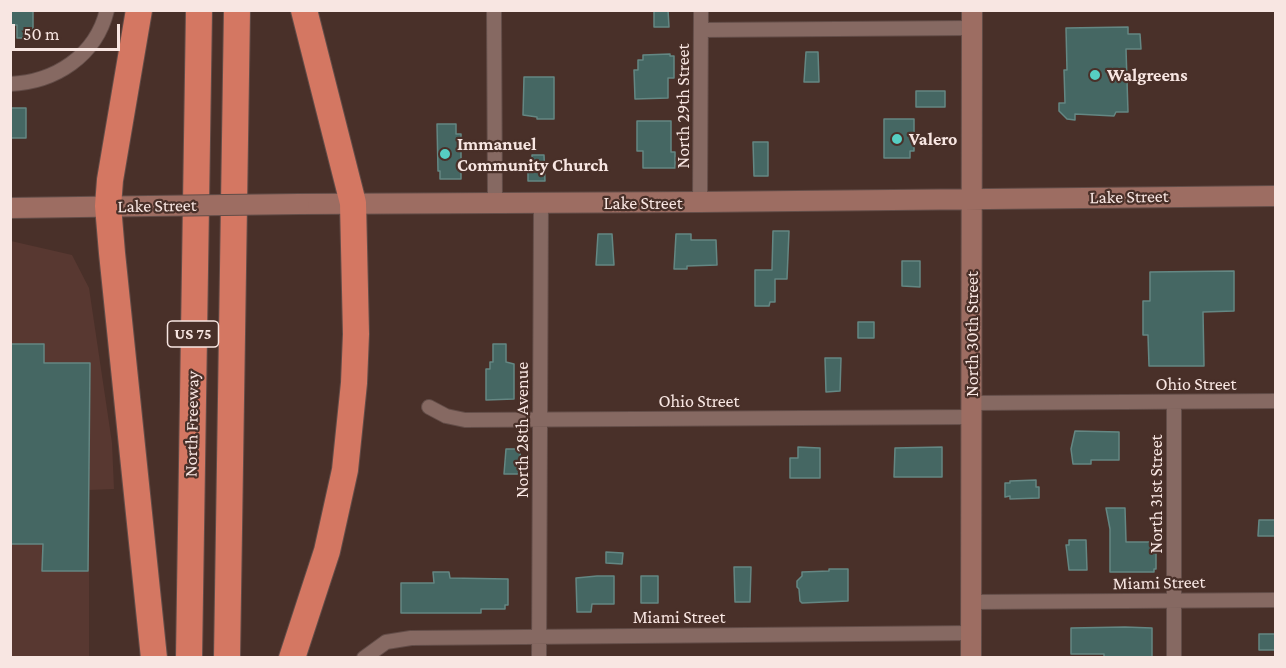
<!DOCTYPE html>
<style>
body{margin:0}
#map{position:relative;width:1286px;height:668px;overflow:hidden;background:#493029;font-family:"Crimson Pro",serif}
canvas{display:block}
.frame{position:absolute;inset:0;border:12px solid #f8e6e2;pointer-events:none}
.scale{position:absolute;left:12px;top:24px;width:108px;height:27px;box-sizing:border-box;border:3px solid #f8e6e2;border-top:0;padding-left:8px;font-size:18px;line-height:21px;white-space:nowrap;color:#f8e6e2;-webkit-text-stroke:4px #493029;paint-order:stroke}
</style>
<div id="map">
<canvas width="1286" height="668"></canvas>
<div class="frame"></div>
<div class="scale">50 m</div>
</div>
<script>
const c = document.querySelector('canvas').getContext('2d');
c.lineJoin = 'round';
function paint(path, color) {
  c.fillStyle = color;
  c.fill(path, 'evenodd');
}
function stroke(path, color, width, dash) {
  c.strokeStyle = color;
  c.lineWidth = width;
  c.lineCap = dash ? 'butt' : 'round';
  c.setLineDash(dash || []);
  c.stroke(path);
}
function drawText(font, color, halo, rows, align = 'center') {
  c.font = font + ' "Crimson Pro",serif';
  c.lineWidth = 4.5;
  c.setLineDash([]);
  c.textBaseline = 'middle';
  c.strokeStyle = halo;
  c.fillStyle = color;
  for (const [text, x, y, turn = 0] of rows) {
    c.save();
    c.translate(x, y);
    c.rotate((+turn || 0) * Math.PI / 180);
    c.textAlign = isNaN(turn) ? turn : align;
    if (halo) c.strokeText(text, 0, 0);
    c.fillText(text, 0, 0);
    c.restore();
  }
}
paint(new Path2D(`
 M11,241L72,255L89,288L112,443L114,489L89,490V657L11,658Z`), '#583831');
const building = new Path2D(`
 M10,10H33V38H17V25H10Z
 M654,10H668L669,27H654Z
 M1128,27V34H1140L1141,49H1126L1128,112H1116L1114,116L1075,114V120L1067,119L1059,111V103H1065L1064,70H1067L1066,28Z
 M806,52H818L819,82H804Z
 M670,54V56H674V78H668V98L635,99L634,70H638V60H643V55Z
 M524,77H554V119H537V117L523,115Z
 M916,91H945V107H916Z
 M10,108H26V138H10Z
 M884,119H914V151H910V158H884Z
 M637,121H671V152H675V168H643V151H637Z
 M437,124H456V134H461V179H440V171H438Z
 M753,142H768V176H754Z
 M532,155H544L545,181H528V161H532Z
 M773,231H789L787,279H775V302H770L769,306H755V270H772Z
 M598,234H612L614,265H596Z
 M676,234H691V240H716L717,265L687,266V269H674Z
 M902,261H920V287L902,286Z
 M1234,271V311L1203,312L1204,366H1149L1148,335H1143V301H1150V272Z
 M858,322H874V338H858Z
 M10,344H44V363H90L88,571H42L43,544H10Z
 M493,344H506V362L514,364V399L486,400V369H490V362H493Z
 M825,358H841L840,391L826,392Z
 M1075,431L1119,432V460H1091V464H1073L1071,449Z
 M798,447L820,448V478H790V458H798Z
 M942,447V477H894L895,448Z
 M506,449H520L521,474H504Z
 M1036,480V487H1039V498L1010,499V496L1005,497V483H1010V481Z
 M1106,508H1125L1126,542H1153V546H1156V569H1154V572H1110V529Z
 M1259,520H1275V536H1258Z
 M1069,540H1086L1087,570H1069L1066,545H1069Z
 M606,552L623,553L622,564L606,563Z
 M734,567H751L750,602H735Z
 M829,569H848V601L802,603L800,601L799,589L797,587V581L802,576V572L829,571Z
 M433,572H449L450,578L508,579V605H505V609H481V613H401V583H434Z
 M597,576H614V604H592L591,612H577L576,578Z
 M641,576H658V603H641Z
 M1125,627L1152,628V657H1104V654H1071V628Z
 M1259,634H1275V650H1259Z`);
paint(building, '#456763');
stroke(building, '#648783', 1.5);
const street = new Path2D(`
 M494,10L495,203
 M701,30L972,28
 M10,84C55,82 96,56 107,10
 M700,202L701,10
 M972,403L1276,401
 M429,407L446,416L465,420L972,417
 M972,602L1276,600
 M364,658L386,642L411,638L971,633
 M539,658L541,203
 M1174,658V402`);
const secondary = new Path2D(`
 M299,204L700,202L1276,196
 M10,208L150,206
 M971,658L972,10`);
const highway = new Path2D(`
 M139,10L110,180L108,206L112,253L154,658
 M189,658L199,10
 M227,658L237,10
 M292,658L327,551L345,470L354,383L356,334L353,203L304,10`);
stroke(street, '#634d48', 16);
stroke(secondary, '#634d48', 22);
stroke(highway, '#634d48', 28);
stroke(street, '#866962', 14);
stroke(secondary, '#9d6d62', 20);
stroke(highway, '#d47762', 26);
const secondaryBridge = new Path2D(`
 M150,206L299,204`);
stroke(secondaryBridge, '#634d48', 22, []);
stroke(secondaryBridge, '#9d6d62', 20);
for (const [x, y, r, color] of [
 [1095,75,6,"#56cec2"],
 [897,139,6,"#56cec2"],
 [445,154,6,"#56cec2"]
]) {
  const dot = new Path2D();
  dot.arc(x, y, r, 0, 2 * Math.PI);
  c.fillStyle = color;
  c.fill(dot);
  stroke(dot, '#493029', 2);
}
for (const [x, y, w] of [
 [193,334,51]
]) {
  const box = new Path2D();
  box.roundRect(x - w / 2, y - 13, w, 26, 4.5);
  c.fillStyle = '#493029';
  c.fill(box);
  stroke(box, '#f8e6e2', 1.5);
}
drawText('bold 16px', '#f8e6e2', null, [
 ["US 75",193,334]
]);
drawText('bold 18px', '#f8e6e2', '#493029', [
 ["Walgreens",1107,75],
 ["Valero",909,139],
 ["Immanuel",457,144],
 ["Community Church",457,165]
], 'left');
drawText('18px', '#f8e6e2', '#493029', [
 ["North 29th Street",683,106,-90],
 ["Lake Street",1129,197,-1],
 ["Lake Street",643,203],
 ["Lake Street",157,206,-1],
 ["North 30th Street",972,334,-90],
 ["Ohio Street",1196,384],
 ["Ohio Street",699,401],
 ["North Freeway",192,424,-89],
 ["North 28th Avenue",522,430,-90],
 ["North 31st Street",1156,494,-90],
 ["Miami Street",1159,583,-1],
 ["Miami Street",679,617]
]);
</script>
